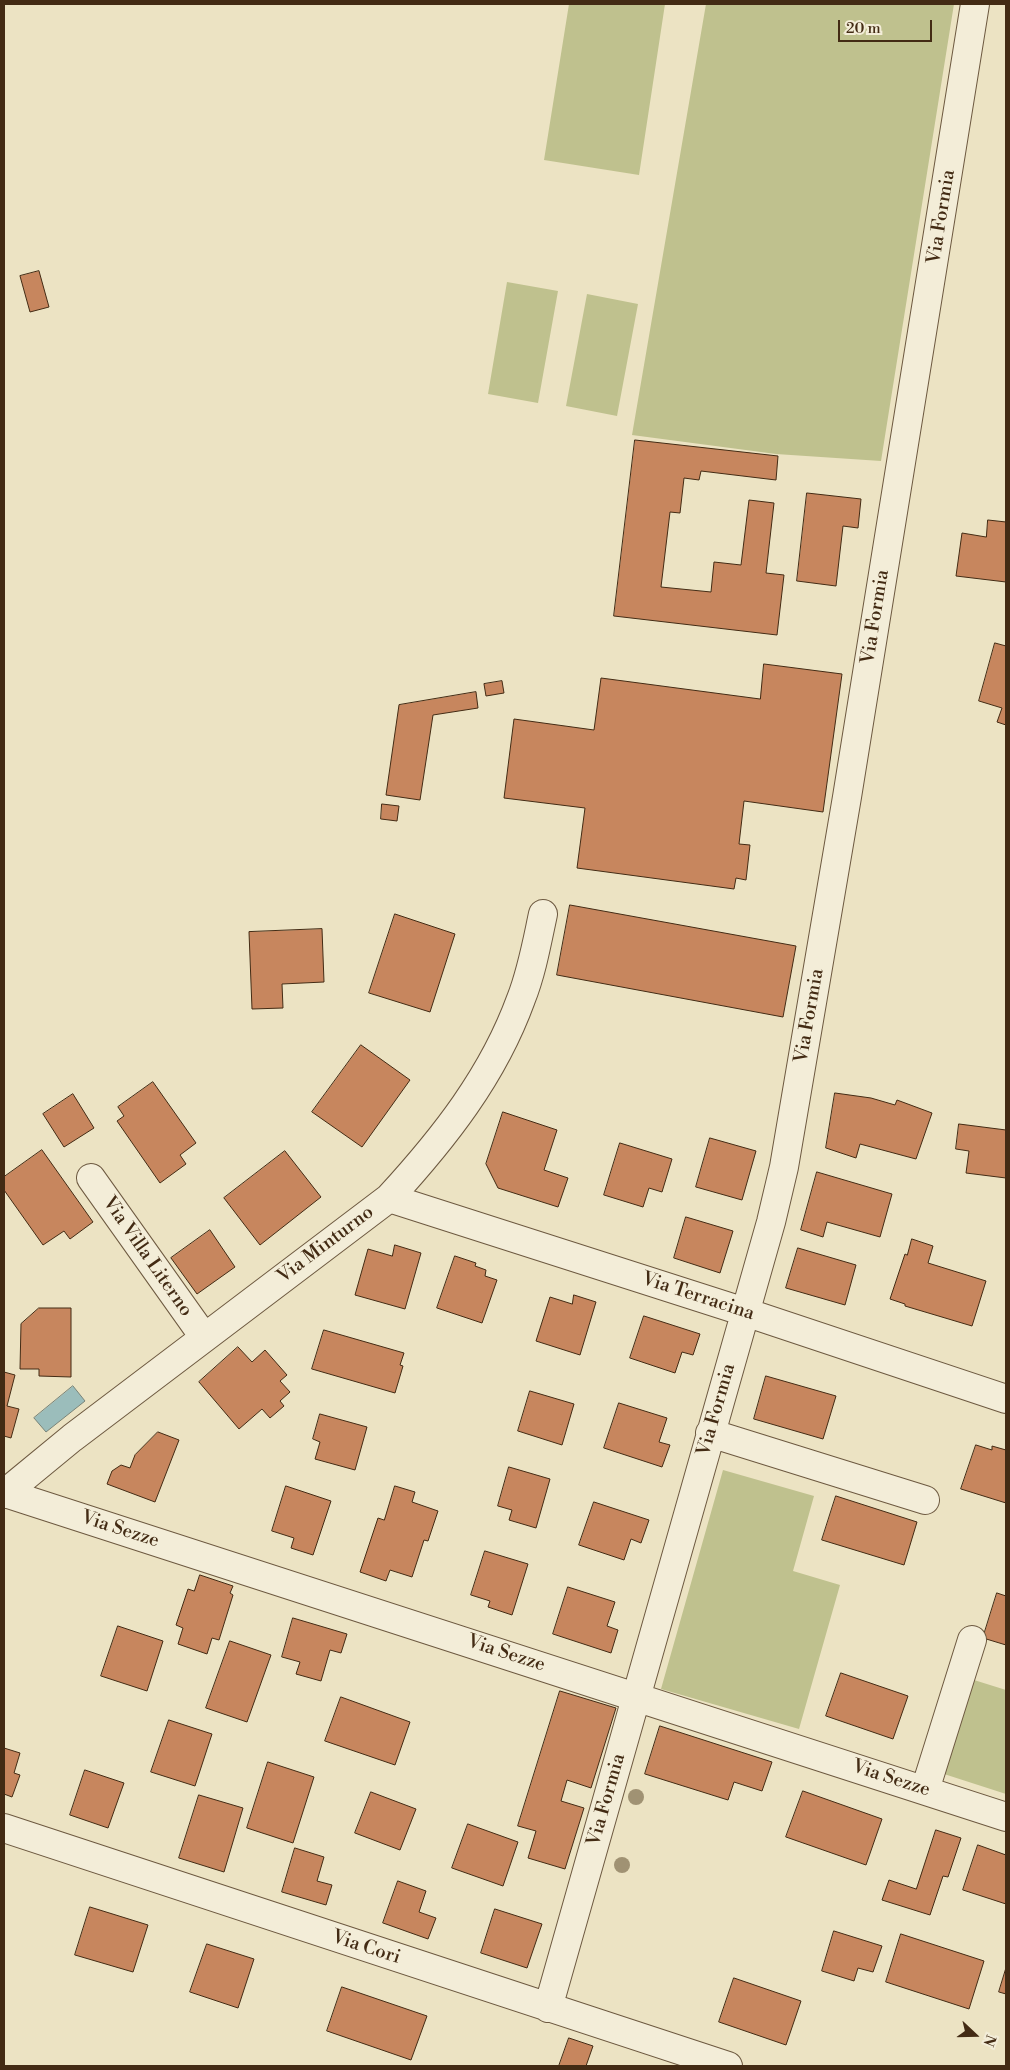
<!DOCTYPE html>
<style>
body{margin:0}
#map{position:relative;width:1010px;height:2070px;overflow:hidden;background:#ece3c3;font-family:"Libre Bodoni",serif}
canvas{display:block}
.frame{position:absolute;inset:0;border:5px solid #432b14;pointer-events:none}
.north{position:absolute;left:950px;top:2010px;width:50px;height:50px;-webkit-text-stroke:4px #f3edd8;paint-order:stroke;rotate:111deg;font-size:14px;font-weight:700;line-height:20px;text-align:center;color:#432b14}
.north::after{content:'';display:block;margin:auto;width:18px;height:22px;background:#432b14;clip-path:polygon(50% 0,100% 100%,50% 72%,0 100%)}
.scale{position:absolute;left:838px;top:20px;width:94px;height:22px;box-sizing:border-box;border:2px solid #432b14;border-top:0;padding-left:6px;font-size:15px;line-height:18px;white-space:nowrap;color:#432b14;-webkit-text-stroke:4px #f3edd8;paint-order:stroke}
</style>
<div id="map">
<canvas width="1010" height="2070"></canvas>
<div class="frame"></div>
<div class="north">N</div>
<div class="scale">20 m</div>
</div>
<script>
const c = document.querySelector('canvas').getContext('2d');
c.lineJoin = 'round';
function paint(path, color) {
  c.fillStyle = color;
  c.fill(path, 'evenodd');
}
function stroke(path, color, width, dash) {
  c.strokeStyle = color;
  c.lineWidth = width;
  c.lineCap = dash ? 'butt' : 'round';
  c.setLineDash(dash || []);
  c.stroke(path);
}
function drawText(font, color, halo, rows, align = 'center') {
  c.font = font + ' "Libre Bodoni",serif';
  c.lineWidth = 4;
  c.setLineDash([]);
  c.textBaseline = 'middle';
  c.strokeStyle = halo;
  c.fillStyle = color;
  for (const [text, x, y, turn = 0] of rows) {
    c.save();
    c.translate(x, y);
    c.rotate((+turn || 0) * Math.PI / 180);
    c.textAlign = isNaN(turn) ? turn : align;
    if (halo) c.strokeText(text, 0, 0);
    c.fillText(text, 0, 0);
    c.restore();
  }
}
paint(new Path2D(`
 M569,4H665L639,175L544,160Z
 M706,4H954L881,461L776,454L632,435Z
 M507,282L558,291L538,403L488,394Z
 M587,294L638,304L617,416L566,406Z
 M723,1470L814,1496L793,1571L840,1585L799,1729L661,1689Z
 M974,1680L1006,1690V1794L944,1774Z`), '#bfc18e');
const water = new Path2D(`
 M73,1386L85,1401L46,1432L34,1418Z`);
paint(water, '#9bbdbb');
stroke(water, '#788378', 1);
const building = new Path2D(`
 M39,271L49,307L30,312L20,276Z
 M635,440L778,456L776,480L701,471L699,480L684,478L680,513L670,512L661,587L711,592L714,562L741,565L749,500L774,503L766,573L784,575L777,635L614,616Z
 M807,493L861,499L858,528L843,526L836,586L797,581Z
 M988,520L1006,522V582L956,576L962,533L986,537Z
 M995,643L1006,646V725L997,722L1002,708L979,701Z
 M764,664L842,674L823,812L744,801L739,844L750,845L746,880L736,878L734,889L577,868L585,808L504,798L514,719L594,730L601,678L760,699Z
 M502,681L504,693L486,696L484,684Z
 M476,692L478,708L433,715L420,800L386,795L399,705Z
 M382,804L399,806L397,821L381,819Z
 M570,905L796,946L783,1017L557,975Z
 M395,914L455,934L430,1012L369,993Z
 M322,929L324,982L282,984L283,1008L252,1009L249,932Z
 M361,1045L410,1080L362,1147L312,1112Z
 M153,1082L196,1143L180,1155L186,1164L160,1183L117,1121L124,1116L118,1107Z
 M835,1093L871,1098L895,1105L897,1100L932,1113L916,1159L860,1144L856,1158L826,1148Z
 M73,1094L94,1128L64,1147L43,1114Z
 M503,1112L557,1130L544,1170L568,1178L558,1207L498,1188L486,1164Z
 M959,1124L1006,1130V1178L966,1173L969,1151L956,1149Z
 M710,1138L756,1151L742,1200L696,1187Z
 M620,1143L672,1159L662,1192L649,1188L643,1207L604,1195Z
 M42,1150L93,1222L70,1239L64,1231L43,1245L4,1190V1177Z
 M285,1151L321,1197L260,1245L224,1198Z
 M817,1172L892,1194L880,1237L827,1222L823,1237L801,1230Z
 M686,1217L733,1231L720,1273L674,1258Z
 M210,1230L235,1267L197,1294L171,1258Z
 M912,1239L933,1246L928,1263L986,1281L972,1326L905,1306V1304L890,1299L905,1254L907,1255Z
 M395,1245L421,1253L405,1309L355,1295L368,1249L392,1256Z
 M798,1248L856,1265L845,1305L786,1288Z
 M455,1256L476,1263L475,1266L486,1270L485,1276L497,1280L482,1323L437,1308Z
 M574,1295L596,1302L580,1355L536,1341L550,1297L572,1304Z
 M39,1308H71V1377L39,1376V1369H20L21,1324Z
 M644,1316L700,1334L693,1355L682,1352L675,1373L630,1358Z
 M324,1330L404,1353L400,1365L403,1366L395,1393L312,1369Z
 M238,1347L252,1362L265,1350L287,1375L280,1381L290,1392L280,1401L284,1406L270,1418L262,1409L239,1429L199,1382Z
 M4,1372L15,1375L7,1406L19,1409L11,1438L4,1436Z
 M766,1376L836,1396L823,1439L754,1419Z
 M530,1391L574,1404L562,1445L518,1431Z
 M619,1403L667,1418L659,1442L670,1445L662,1467L604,1448Z
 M320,1414L367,1427L355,1470L315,1459L320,1442L313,1439Z
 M158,1432L179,1440L155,1502L107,1484L112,1471L121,1465L130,1468L135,1455Z
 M976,1445L992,1450V1446L1006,1450V1503L961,1489Z
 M509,1467L550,1479L536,1528L509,1520L512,1510L498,1506Z
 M286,1486L331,1501L313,1555L291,1548L294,1538L272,1531Z
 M395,1486L415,1492L412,1502L438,1511L428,1541L424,1540L412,1577L390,1570L386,1581L360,1572L378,1518L384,1520Z
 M836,1496L917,1522L904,1565L822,1540Z
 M594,1502L649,1520L641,1543L631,1539L624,1560L579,1545Z
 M485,1551L528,1564L512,1615L488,1607L490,1601L471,1595Z
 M200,1575L233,1586L230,1593L233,1595L219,1640L212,1638L207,1654L178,1644L183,1628L176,1625L188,1589L194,1591Z
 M568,1587L615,1602L607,1626L618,1630L611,1653L553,1634Z
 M997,1593L1006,1596V1645L983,1638Z
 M293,1618L347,1634L341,1653L330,1650L321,1681L296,1674L300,1662L282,1657Z
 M118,1626L163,1641L147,1691L101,1676Z
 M230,1641L271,1655L247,1722L206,1708Z
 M841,1673L908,1696L893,1739L826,1716Z
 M560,1691L616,1708L591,1788L567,1780L561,1801L584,1808L565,1869L528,1858L536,1831L518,1826Z
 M341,1697L410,1722L395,1765L325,1741Z
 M169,1720L212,1734L195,1786L151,1772Z
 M660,1726L772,1762L762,1791L734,1782L728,1800L645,1774Z
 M4,1748L20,1753L14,1773L20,1775L12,1797L4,1794Z
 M268,1762L314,1777L293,1843L247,1828Z
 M85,1770L124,1783L108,1828L70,1815Z
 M803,1791L882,1819L866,1865L786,1837Z
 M371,1792L416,1809L400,1850L355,1833Z
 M199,1795L243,1808L224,1872L179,1858Z
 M468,1824L518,1842L503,1886L452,1868Z
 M936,1830L961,1838L948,1877L943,1876L930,1915L882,1900L889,1880L916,1889Z
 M978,1845L1006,1855V1904L963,1890Z
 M295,1848L324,1857L317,1881L332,1885L326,1905L282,1892Z
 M398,1881L426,1891L419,1912L436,1918L428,1939L383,1923Z
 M90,1907L148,1925L133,1972L75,1955Z
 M495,1909L542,1924L527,1968L481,1953Z
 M834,1931L882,1946L873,1972L858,1968L854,1981L822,1971Z
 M901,1934L984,1961L969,2009L886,1982Z
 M207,1944L254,1959L238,2008L190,1992Z
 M1006,1968V1994L999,1992Z
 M734,1978L801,2001L786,2045L719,2022Z
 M342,1987L427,2016L411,2060L327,2031Z
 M569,2038L593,2046L586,2066H559Z`);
paint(building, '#c7865e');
stroke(building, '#432b14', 1);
const minor = new Path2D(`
 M91,1178L204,1337
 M389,1198L745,1312L1006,1399
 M710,1433L925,1500
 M5,1493L1006,1817
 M4,1494L72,1438L389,1198C444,1138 493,1076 521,999C532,971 537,942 543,914
 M925,1790L972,1640
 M4,1828L728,2066
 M548,2008L771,1222L784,1167L847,797L975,4`);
stroke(minor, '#6d5940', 30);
stroke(minor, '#f3edd8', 28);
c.fillStyle = '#a09273';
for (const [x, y] of [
 [636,1797],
 [622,1865]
]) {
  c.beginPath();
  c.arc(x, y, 8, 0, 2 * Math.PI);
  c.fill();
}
drawText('19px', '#432b14', '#f3edd8', [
 ["Via Formia",942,217,-81],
 ["Via Formia",876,617,-81],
 ["Via Formia",810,1016,-80],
 ["Via Minturno",326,1245,-37],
 ["Via Villa Literno",147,1257,55],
 ["Via Terracina",698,1297,18],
 ["Via Formia",717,1410,-74],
 ["Via Sezze",120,1530,18],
 ["Via Sezze",506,1654,18],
 ["Via Sezze",891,1779,18],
 ["Via Formia",607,1800,-74],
 ["Via Cori",366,1948,18]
]);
</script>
